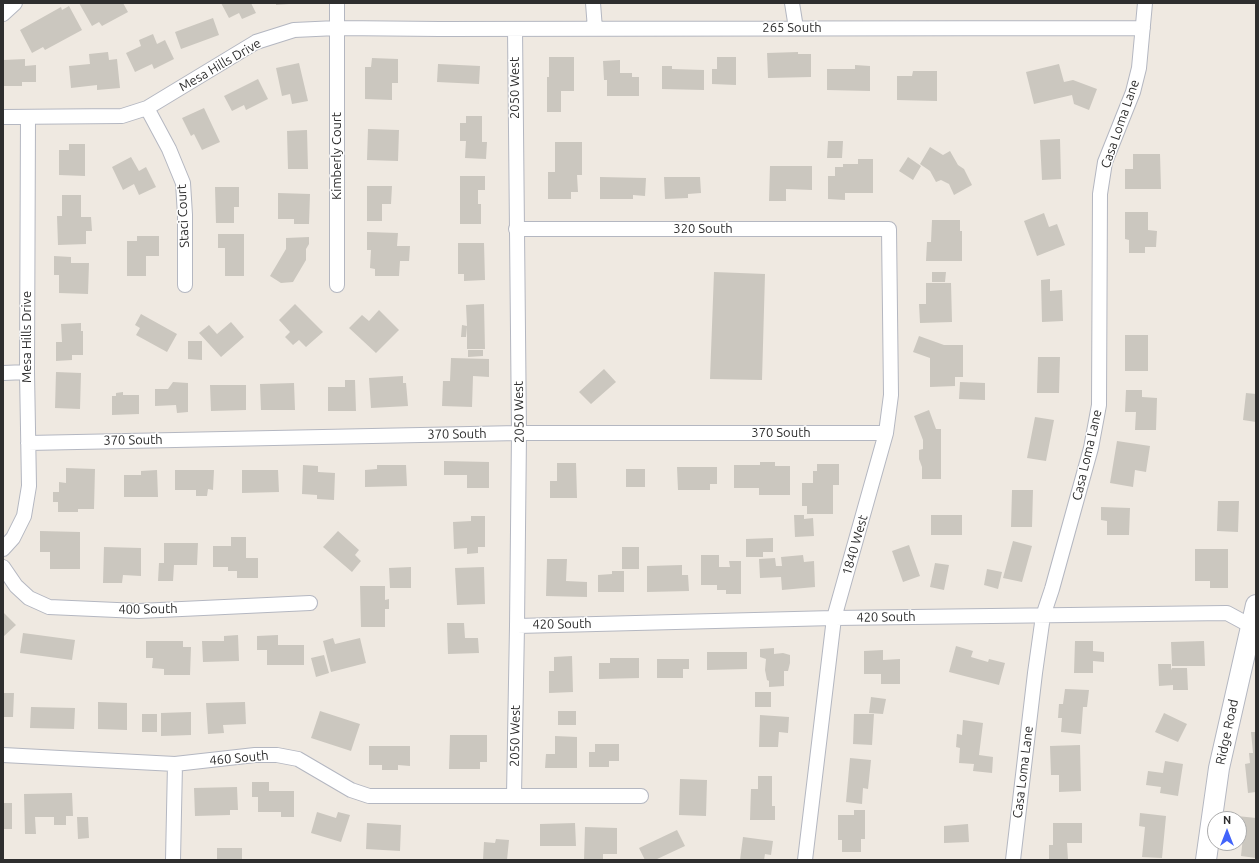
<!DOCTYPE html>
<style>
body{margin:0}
#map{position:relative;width:1259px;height:863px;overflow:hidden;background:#efe9e1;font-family:Ubuntu,sans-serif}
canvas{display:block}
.frame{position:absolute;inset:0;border:4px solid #2e2e2e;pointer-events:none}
.north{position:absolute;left:1207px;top:811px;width:40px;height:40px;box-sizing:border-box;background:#fff;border:1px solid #ababab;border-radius:50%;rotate:0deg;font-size:11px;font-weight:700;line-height:16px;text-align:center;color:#2e2e2e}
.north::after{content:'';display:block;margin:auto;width:14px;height:18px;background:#4264fb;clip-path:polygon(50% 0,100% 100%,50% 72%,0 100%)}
</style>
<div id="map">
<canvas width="1259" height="863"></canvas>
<div class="frame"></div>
<div class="north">N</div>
</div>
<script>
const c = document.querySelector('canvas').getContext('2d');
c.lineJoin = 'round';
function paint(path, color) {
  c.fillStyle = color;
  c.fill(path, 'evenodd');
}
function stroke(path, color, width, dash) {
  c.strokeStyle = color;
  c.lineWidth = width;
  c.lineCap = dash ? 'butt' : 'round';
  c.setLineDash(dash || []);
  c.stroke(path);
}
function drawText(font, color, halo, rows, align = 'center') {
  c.font = font + ' Ubuntu,sans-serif';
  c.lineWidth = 3;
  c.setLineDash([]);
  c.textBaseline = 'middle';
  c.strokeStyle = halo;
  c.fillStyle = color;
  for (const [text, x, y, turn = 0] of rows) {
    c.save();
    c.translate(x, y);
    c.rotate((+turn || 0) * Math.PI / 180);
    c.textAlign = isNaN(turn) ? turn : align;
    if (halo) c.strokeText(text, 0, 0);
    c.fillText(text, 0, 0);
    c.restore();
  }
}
paint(new Path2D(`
 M79,3H123L128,12L102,26L99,22L92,26Z
 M221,3H251L256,13L242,19L239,13L229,18Z
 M276,3H289V4L276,5Z
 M69,6L82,30L45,50L43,47L32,53L20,30L61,7L62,10Z
 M213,18L219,35L181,49L175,32Z
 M153,34L157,44L165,40L174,59L154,69L152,64L135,72L126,53L141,46L139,40Z
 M108,52L109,60L117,59L120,88L97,90V85L71,88L69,66L90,64L89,54Z
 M798,52V54H811V77L768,78L767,53Z
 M549,57H574V91H561V112H547V77H549Z
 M717,57H736V85L712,84V69H717Z
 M372,58L398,59V83H392V100L365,99V67H371Z
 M25,59V66L36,65V82H22V86H3V60Z
 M620,60V73H632V77H639V96H607V80H604L603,61Z
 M299,63L308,101L292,104L290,94L282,96L276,68Z
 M438,64L480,66L479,84L437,82Z
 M1059,64L1064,82L1073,80L1097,89L1089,110L1074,104L1072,95L1034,104L1026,72Z
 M855,65L870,66V91L827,90V69H855Z
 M662,66H672V69L704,70V90L662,89Z
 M913,71H937V101L897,100V76H912Z
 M258,79L268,99L246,110L244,105L232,111L224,96Z
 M204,108L220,142L202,150L194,134L191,136L182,118Z
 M466,116H482V142H487L486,159L465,158L466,141H460V123H466Z
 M368,129L399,130L398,161L367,160Z
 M307,130L308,169H288L287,131Z
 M1060,139L1061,179L1042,180L1040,140Z
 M828,141H843L842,158H827Z
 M555,142H582V175H577L578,192H571V199H548V172H555Z
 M69,144H85V176L59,175V150H69Z
 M930,147L943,155L950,151L958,165L964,169L972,185L954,195L949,184L941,180L936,182L930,171L920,164Z
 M1133,154H1160L1161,189H1125V169H1133Z
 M131,157L139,171L146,167L156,187L139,195L134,184L123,190L112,167Z
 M908,157L921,166L913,180L899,171Z
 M858,159H873V193H845V200L828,199V176H835V167H843V164H858Z
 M770,166H812V190L786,189V201H769Z
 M460,176H485V190H478V204H481V224H460Z
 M600,177L646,178L645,196L633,195V199H600Z
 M664,177H700L701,193L688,194V198L665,199Z
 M367,186H392L391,204H382V221H367Z
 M215,187H239V207H234V223H216Z
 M278,193L310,194L309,224H294V219H278Z
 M62,195H81V217H91L92,231H86V244L58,245L57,216H62Z
 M1125,212H1148V230L1157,231L1156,247H1145V253H1129V240L1125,239Z
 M1044,213L1049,227L1057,224L1065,245L1037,256L1024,221Z
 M932,220H960V231H962V261H926L927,242H931Z
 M367,232L398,233L397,246H410L409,261H400L399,276H375V269L370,268L371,250H367Z
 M218,234H244V276H225V248H218Z
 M137,236H159V256H146V276H127V241H137Z
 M309,237V244L306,249V260L293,282L281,283L270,276L286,249V238Z
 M458,243H484L485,280L464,281V274H458Z
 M54,256L71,257V263H89L88,294L59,293V275H54Z
 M714,272L765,274L762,380L710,379Z
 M932,272H946L945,282H932Z
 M1050,279V291L1062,290L1063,321L1042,322L1041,280Z
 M926,283H951L952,322L920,323L919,304H926Z
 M295,304L323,332L306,347L299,340L293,345L285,337L290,332L279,320Z
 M484,304L485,349H467V327L466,337H461L462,325L467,326L466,305Z
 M379,310L399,330L376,353L349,328L362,315L369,321Z
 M141,314L177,334L167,352L136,335L140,328L135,325Z
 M231,322L244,337L221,357L199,333L209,325L217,334Z
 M81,323V331H83V355H72V360L56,361V342H62L61,324Z
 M1125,335H1148V371H1125Z
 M919,336L944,345H963V377H955V386L930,387V358L913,352Z
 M188,341H202V360L188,359Z
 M468,350H483V356L468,357Z
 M1038,357H1060L1059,393H1037Z
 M451,358L489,359V377L473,376L472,407L442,406L443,381H450Z
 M604,369L616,382L591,404L579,392Z
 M56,372L81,373L80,409L55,408Z
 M403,376V383H406L408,406L371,408L369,378Z
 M345,380H355L356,411H328V387H345Z
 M173,382L188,383V412L177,413L176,405L155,406V389H168Z
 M960,382L985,383V400L959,399Z
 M294,383L295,410H261L260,384Z
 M210,385H246V410L211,411Z
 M1126,390H1142V397L1157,398L1156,430H1135L1136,412H1125Z
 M123,392V395H139V414L112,415V396H116V393Z
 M1246,393L1256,394V422L1243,420Z
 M929,410L936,429H941V479H922V467L919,459V450L923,449V440L914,416Z
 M1035,417L1054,420L1046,461L1027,458Z
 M1117,441L1150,446L1146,472L1135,470L1133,487L1110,483Z
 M444,461L489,462V488H467V475H444Z
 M760,462H775V466H790V495H759V488H734V465H760Z
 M557,463H576L577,498H550V481H557Z
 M817,464H839V485H833V514H807V506H802V483H813V471H817Z
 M303,465L318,466V472L335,473L334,500L317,499V495L302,494Z
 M377,465H406L407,486L365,487V470L377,469Z
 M677,467H717V484H710V490H678Z
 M66,468L95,469L94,509H78V512H58V502H53V492H59V482L66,483Z
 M626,469H645V487H626Z
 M157,470L158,497H124V475H141V471Z
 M175,470H214L213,490L208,489L207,496H196V490H175Z
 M242,470H278L279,492L242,493Z
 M1012,490H1033L1032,527H1011Z
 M1218,501H1239L1238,532L1217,531Z
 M1101,507L1130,508L1129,535H1107V521L1101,520Z
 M794,515H804V519L813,518L814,536L795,537Z
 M931,515H962V535H931Z
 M471,516H485V547H478V553L467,554V548L454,549L453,522L471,521Z
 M40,531L80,532V569H50V552H40Z
 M338,531L359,550L355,555L361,561L352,572L323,547Z
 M231,537H246V558H258V578H237V571H228V567H213V546H231Z
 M773,538V552H763V557H746V539Z
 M1013,541L1032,546L1022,582L1003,578Z
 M164,543H198L197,565H174L173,581H158L159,563H164Z
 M909,545L920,576L903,582L892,551Z
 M104,547L141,548V576L123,575L122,583H103Z
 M622,547H639V569H622Z
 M1195,549H1228V588H1210V581H1195Z
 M701,555H719V567H730L729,561H741V594H726V590H717V585H701Z
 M803,555L804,562L814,561L815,587L782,590L781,577L760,578L759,559L775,558L776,566H782L781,557Z
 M547,559H567L566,581L587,582V597L546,596Z
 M935,563L949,565L944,590L930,587Z
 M682,565V575H688L689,591L647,592V566Z
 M411,567V588H390L389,568Z
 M484,567L485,604L457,605L455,568Z
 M987,569L1002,572L998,589L984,585Z
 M612,571H624V592H598V575L612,574Z
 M360,586H385V600L389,599V609H385V627H361Z
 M3,612L16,625L3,637Z
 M447,623H464L465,638H478L479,653L448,654Z
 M23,633L75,640L72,660L20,653Z
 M238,635L239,661L203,662L202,641H224V636Z
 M278,635V645H304V665H267V650H257V636Z
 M333,638L335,644L360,638L366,663L331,672L323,641Z
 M146,641H183V647H191L190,675H164V669L152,668L153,658H146Z
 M1075,641H1093V651L1104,652V662L1093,661V673H1074Z
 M1204,641L1205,666H1172L1171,642Z
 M956,646L973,651L971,657L988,662L989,659L1005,663L999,685L949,672Z
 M774,648V654L783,653L790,655V663L788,671H784V686L769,687V681L767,680L765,670L766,659L760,657V649Z
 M883,650V660L900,659V684H881V674H864V651Z
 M707,652H747V669L707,670Z
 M324,655L329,673L316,677L311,658Z
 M572,656L573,692L549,693V671H554V657Z
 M610,658H639V678L599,679V663H610Z
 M657,659H689V669H683V678H657Z
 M1158,664H1171V670L1172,668H1187L1188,690H1173V685L1159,686Z
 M1065,689L1089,690L1087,707H1083L1081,734L1061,732L1062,718H1058L1059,704H1063Z
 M755,692H771V707H755Z
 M3,693H14L13,717H3Z
 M871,697L886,699L883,714L869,713Z
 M98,702L127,703V730L98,729Z
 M245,702L246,724L223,725L224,733L208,734L206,703Z
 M31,707L75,708L74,729L30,728Z
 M320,711L360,724L351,751L311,738Z
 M558,711H576V725H558Z
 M191,712V735L161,736V713Z
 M1164,713L1187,724L1178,742L1155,732Z
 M142,714H157V732H142Z
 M854,714H874L872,745L853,744Z
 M760,715L789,717L788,733L779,732L778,747H759Z
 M963,720L983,723L979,755L993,757L992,773L973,771L974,764L959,763L960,748L956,747L957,734L962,735Z
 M1251,732H1256V792L1248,793L1245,764L1250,763L1249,753H1253Z
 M450,735H487V762H480V769H449Z
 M555,736L577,737V768H545L546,754H555Z
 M595,744H619V761H609V767H589V752H595Z
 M1080,745L1081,791L1059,792V775H1051L1050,746Z
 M369,746H410V766L398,765V770H382V765H369Z
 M850,758L871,760L868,789L863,788L862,804L846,802Z
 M1165,761L1183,764L1178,796L1160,793L1161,787L1146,785L1148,771L1163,773Z
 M758,776H772V806H775V820H750L751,789H758Z
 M680,779L707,780L706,816L679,815Z
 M252,782H269V791H294V817H281V812H258V797H252Z
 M237,787L238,810H230V815L195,816L194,788Z
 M72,793L73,816H66V825H54V817H35L36,834H25L24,794Z
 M3,803H12V829H3Z
 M854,810H865V839H861V852H842V840H838V815H854Z
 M317,812L336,818L338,812L350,815L341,842L311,833Z
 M1140,813L1166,816L1162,858L1142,857L1145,827L1139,826Z
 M1237,816L1256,818V858L1241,856L1244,827L1239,826V819H1237Z
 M77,817H88L89,838L78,839Z
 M367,823L401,825L400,851L366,849Z
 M575,823L576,846H540V824Z
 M1053,823H1082V843H1067L1068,860H1049V845H1053Z
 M968,824L969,842L944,843V826Z
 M585,827L617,828V854H603V860H584Z
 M677,830L685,846L655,860H645L639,848Z
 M743,837L773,841L771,855L765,854L764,860H740Z
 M496,839L509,840L507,860H483L484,842L495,843Z
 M217,848H242V860H217Z`), '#cbc7bf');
const street = new Path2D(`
 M337,3V285
 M593,3L595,29
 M792,3L796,28
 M3,14L15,3
 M147,108L169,149L183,183L185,215V285
 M3,117L122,116L147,108L256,42L294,30L337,28L440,29L1143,28
 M516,229H889L891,395L886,433L834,618L805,860
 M3,373L27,372
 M28,443L519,433H886
 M3,549L13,538L24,516L29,486L27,372L28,117
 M3,567L16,586L29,598L49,607L139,611L310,603
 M517,626L834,618L1227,613L1251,626L1256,630
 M3,755L175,764L255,755H277L298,759L351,790L369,796H641
 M514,795L517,626L519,433L515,29
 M173,860L175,764
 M1013,860L1035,673L1043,616L1052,589L1091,448L1099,405L1100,194L1105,162L1133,92L1139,68L1145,3`);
const secondary = new Path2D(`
 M1206,860L1219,768L1256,605`);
stroke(street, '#b4b7c1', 16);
stroke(secondary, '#b4b7c1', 22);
stroke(street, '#fff', 14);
stroke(secondary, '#fff', 20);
drawText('13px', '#2e2e2e', '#fff', [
 ["265 South",792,28],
 ["Mesa Hills Drive",220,65,-30],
 ["2050 West",515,88,-90],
 ["Casa Loma Lane",1120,124,-71],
 ["Kimberly Court",337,156,-90],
 ["Staci Court",183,216,-93],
 ["320 South",703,229],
 ["Mesa Hills Drive",27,337,-90],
 ["2050 West",519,412,-91],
 ["370 South",781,433],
 ["370 South",457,434,-1],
 ["370 South",133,440,-1],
 ["Casa Loma Lane",1087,455,-77],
 ["1840 West",855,545,-74],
 ["400 South",148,609,-1],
 ["420 South",886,617,-1],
 ["420 South",562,624,-1],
 ["Ridge Road",1227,732,-78],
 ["2050 West",515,736,-89],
 ["460 South",239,758,-5],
 ["Casa Loma Lane",1023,772,-83]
]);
</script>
